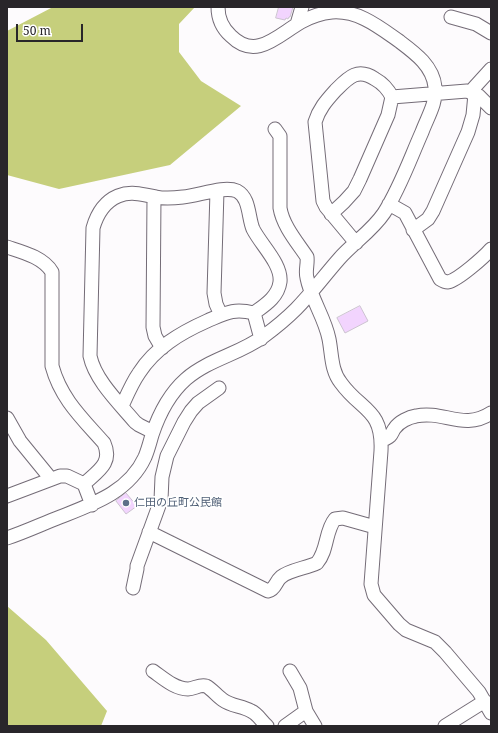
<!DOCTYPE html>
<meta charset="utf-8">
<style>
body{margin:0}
#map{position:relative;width:498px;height:733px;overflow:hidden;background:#fdfbfd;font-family:"Noto Serif",serif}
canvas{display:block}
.frame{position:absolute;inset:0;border:8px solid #29262a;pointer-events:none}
.scale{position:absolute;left:16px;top:24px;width:67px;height:18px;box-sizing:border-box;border:2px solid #29262a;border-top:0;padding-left:5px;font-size:12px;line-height:14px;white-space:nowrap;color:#29262a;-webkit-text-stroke:3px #fff;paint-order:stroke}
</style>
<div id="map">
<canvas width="498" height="733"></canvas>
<div class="frame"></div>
<div class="scale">50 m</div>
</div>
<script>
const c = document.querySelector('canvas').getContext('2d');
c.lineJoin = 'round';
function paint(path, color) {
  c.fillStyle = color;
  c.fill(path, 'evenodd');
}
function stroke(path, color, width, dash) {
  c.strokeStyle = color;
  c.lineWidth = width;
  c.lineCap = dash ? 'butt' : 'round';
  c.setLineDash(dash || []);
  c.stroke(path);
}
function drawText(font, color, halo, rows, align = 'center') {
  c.font = font + ' "Noto Serif","Noto Sans JP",serif';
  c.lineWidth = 3.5;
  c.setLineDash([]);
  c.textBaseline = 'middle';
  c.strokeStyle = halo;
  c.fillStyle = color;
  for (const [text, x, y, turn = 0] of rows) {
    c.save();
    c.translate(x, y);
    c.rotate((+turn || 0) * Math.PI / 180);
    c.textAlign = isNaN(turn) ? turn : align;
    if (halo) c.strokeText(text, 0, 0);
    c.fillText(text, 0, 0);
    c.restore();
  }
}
paint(new Path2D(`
 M53,7H195L179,24V52L201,81L241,106L170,165L59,189L7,175V31Z
 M7,606L46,640L107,711L101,726H7Z`), '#c6cf7c');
const building = new Path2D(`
 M279,7H293L290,17H289L288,19L286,18L285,20L276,18Z
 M360,306L368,321L345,333L337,318Z
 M126,493L137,506L126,514L116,501Z`);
paint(building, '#f2d4fe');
stroke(building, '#ccc3d0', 1);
const minor = new Path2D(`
 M451,17L476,24L491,33
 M297,24L302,7
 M471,91L491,69
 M275,129L280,136V208C283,226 297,242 307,257C308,264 305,271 307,278C311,299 325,318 329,339C332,354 331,371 341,383C361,411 383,409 381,451L371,584L374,595L399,624L406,630L435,642L445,652L479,692L491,713
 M217,191L214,293L216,304L221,315
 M154,197L153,327L155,336L162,348
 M389,204L405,213L440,279C443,281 445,282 448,282C458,280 484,257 491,249
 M331,214L344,202L354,191L360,179L388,115L392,97
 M413,230L428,219L433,211L468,132L473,115L475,94
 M356,243L326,207L323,201L315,122C319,109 326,101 335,91C348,78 357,67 375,79C384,84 388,89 392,97L467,91L479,96L491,108
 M7,247C22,252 43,257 52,272V366C61,399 82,418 104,443C113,463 98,471 84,484
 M122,406C127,395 132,383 139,373C155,348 180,333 207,321C226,313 233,308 254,313L261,339
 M7,418L20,441L51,479
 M153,432L139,425L135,422C119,403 95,380 90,356L93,228C97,214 104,202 118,196C132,190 142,195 156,197C165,199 175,198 183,197C198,196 224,185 237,191C250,198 248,217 253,229C261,245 282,264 280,282C278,297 265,305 254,313
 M382,441C384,439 388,438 390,436C392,434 393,430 395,428C399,422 409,417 416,416C443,410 464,431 491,413
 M7,496L60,476H67L84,484L92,505
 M149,532L268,591C276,589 275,582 281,577C289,570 307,568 317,563C328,550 325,531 335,519L343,518L375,527
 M7,538C25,532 42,524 60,517C93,504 129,492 145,457C148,450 150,442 152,435C159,414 169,394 186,379C209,359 240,354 264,336C275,328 286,319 296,309C311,294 324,276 339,259C353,243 372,231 384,213C400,188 410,159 422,132C427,118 437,103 435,87C433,66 415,53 399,41C379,27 358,10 332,12C321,13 310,17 301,22C278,35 256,61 231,36C222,28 218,19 218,7
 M133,588L137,569V566L161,500L162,477L167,456L184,422L191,411L198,403L219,388
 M153,671C163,678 175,689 188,689C194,689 200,684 206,686C212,689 217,696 223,700C231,706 242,706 251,711C258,714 261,721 267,726
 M290,671L300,688L306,711L315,726
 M285,726L306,711
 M445,726L485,701`);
stroke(minor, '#746c77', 15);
stroke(minor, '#fff', 13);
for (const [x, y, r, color] of [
 [126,503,4,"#5c6f8a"]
]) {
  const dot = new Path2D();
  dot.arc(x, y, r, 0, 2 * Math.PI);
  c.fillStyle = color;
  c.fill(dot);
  stroke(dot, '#fff', 1.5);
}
drawText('11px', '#4e5e75', '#fff', [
 ["仁田の丘町公民館",134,503]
], 'left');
</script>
